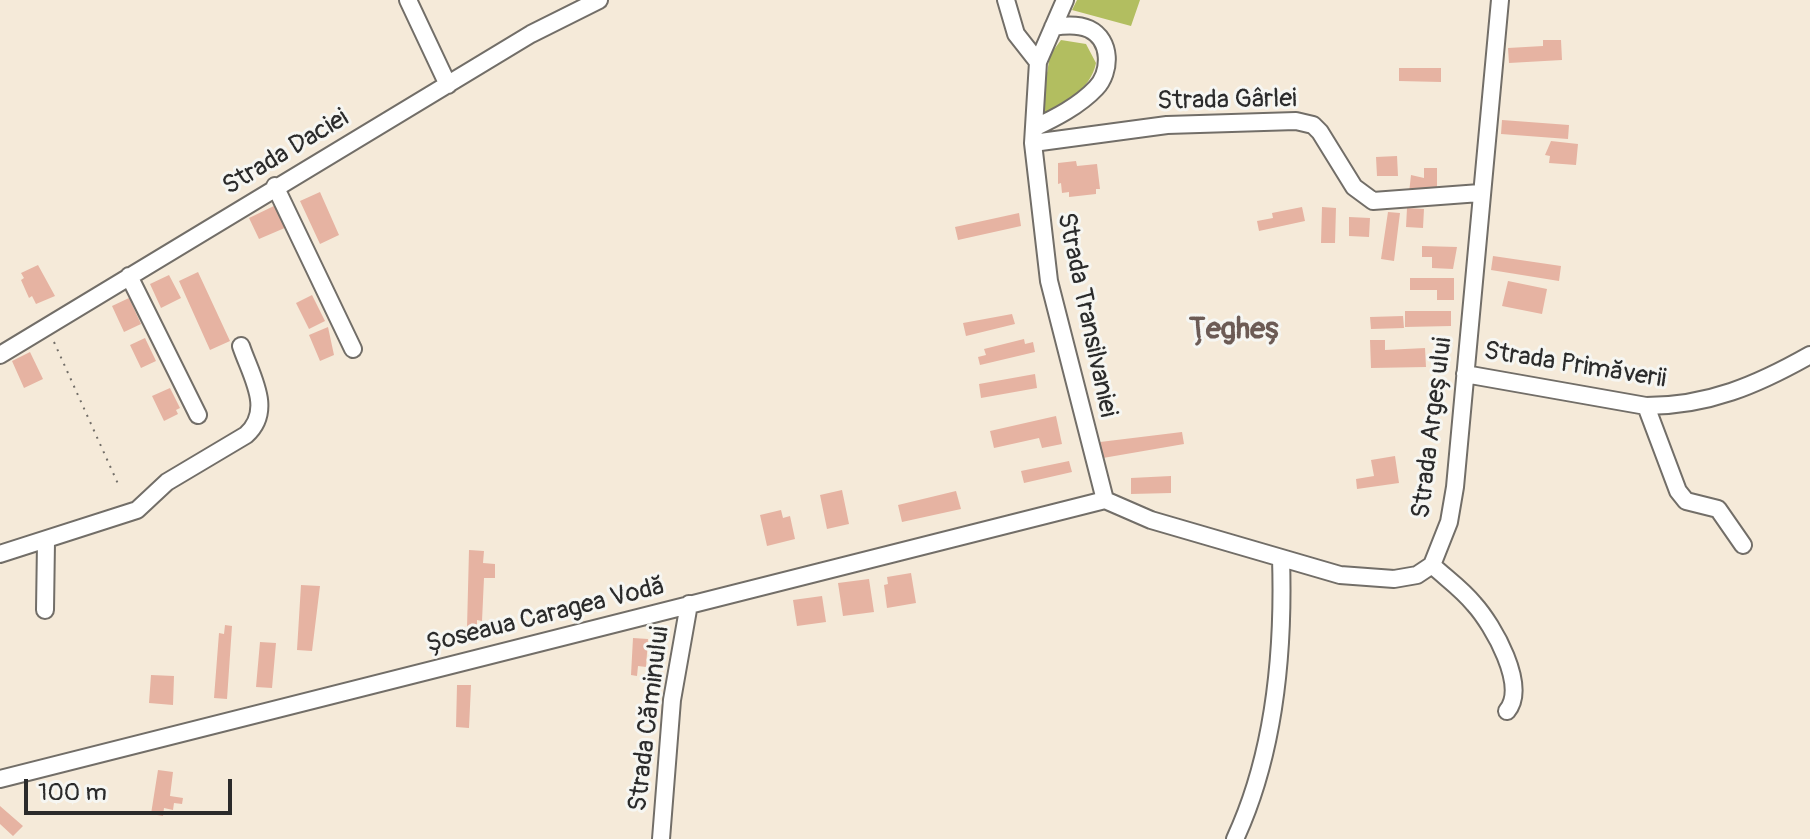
<!DOCTYPE html>
<meta charset="utf-8">
<style>
body{margin:0}
#map{position:relative;width:1810px;height:839px;overflow:hidden;background:#f5ead9;font-family:Pangolin,sans-serif}
canvas{display:block}
.scale{position:absolute;left:24px;top:779px;width:208px;height:36px;box-sizing:border-box;border:4px solid #2b2b2b;border-top:0;padding-left:10px;font-size:24px;line-height:28px;white-space:nowrap;color:#2b2b2b;-webkit-text-stroke:6px #f6f6f2;paint-order:stroke}
</style>
<div id="map">
<canvas width="1810" height="839"></canvas>
<div class="scale">100 m</div>
</div>
<script>
const c = document.querySelector('canvas').getContext('2d');
c.lineJoin = 'round';
function paint(path, color) {
  c.fillStyle = color;
  c.fill(path, 'evenodd');
}
function stroke(path, color, width, dash) {
  c.strokeStyle = color;
  c.lineWidth = width;
  c.lineCap = dash ? 'butt' : 'round';
  c.setLineDash(dash || []);
  c.stroke(path);
}
function drawText(font, color, halo, rows, align = 'center') {
  c.font = font + ' Pangolin,sans-serif';
  c.lineWidth = 6;
  c.setLineDash([]);
  c.textBaseline = 'middle';
  c.strokeStyle = halo;
  c.fillStyle = color;
  for (const [text, x, y, turn = 0] of rows) {
    c.save();
    c.translate(x, y);
    c.rotate((+turn || 0) * Math.PI / 180);
    c.textAlign = isNaN(turn) ? turn : align;
    if (halo) c.strokeText(text, 0, 0);
    c.fillText(text, 0, 0);
    c.restore();
  }
}
paint(new Path2D(`
 M1077,0H1140L1131,26L1072,10Z
 M1061,40L1086,44L1096,63C1091,89 1064,105 1040,115L1050,55Z`), '#b2be60');
paint(new Path2D(`
 M1543,40H1561L1562,60L1509,63L1508,48L1543,46Z
 M1399,68H1441V82L1399,81Z
 M1502,120L1569,125L1568,139L1501,134Z
 M1551,141L1578,144L1576,165L1549,163L1550,156L1545,155Z
 M1397,156L1398,176H1377L1376,157Z
 M1076,161L1077,166L1097,164L1100,189H1096V194L1069,197V192L1062,193L1061,183L1058,184V163Z
 M1424,168H1437V195L1409,193L1411,175L1424,178Z
 M320,192L339,235L320,244L300,201Z
 M276,205L287,227L259,239L249,218Z
 M1302,207L1305,221L1259,231L1257,221L1273,218L1272,213Z
 M1322,207L1336,208L1335,243H1321Z
 M1407,208L1424,209L1423,228L1406,227Z
 M1388,212L1400,213L1394,261L1381,259Z
 M1019,213L1021,226L958,240L955,227Z
 M1349,217L1370,218L1369,237L1349,236Z
 M1422,246L1457,247L1453,269L1432,268V257H1422Z
 M1493,256L1561,266L1559,281L1491,270Z
 M38,265L55,296L36,304L32,296L29,298L21,280L24,278L21,273Z
 M198,272L230,341L210,350L179,281Z
 M169,275L181,298L161,308L150,284Z
 M1410,278H1454V300H1437V290H1410Z
 M1508,281L1547,289L1542,314L1502,306Z
 M312,295L325,321L309,329L296,303Z
 M129,298L141,324L124,332L112,306Z
 M1405,311H1451V326L1405,327Z
 M1012,314L1015,324L966,336L963,323Z
 M1403,316L1404,328L1371,329L1370,317Z
 M328,327L334,355L320,361L309,335Z
 M145,338L156,361L141,368L130,345Z
 M1024,339L1025,344L1033,342L1035,352L980,365L978,357L986,355L984,349Z
 M1370,340H1385V350L1425,348L1426,367L1371,368Z
 M30,352L43,379L24,388L12,361Z
 M1035,374L1037,388L981,398L979,384Z
 M170,388L180,408L176,410L178,414L164,421L152,396Z
 M1056,416L1062,444L1042,448L1039,438L994,448L990,431Z
 M1182,432L1184,444L1103,458L1100,442Z
 M1395,456L1399,483L1357,489L1356,479L1374,476L1371,460Z
 M1069,461L1072,472L1024,483L1021,471Z
 M1171,476V493L1131,494V478Z
 M842,490L849,524L827,529L820,495Z
 M956,491L961,509L902,522L898,505Z
 M781,510L783,518L790,516L795,539L767,546L760,515Z
 M469,550L484,551L483,563L495,564V578H484L482,621L477,620V628H467Z
 M911,573L916,603L887,608L884,585L888,584L887,577Z
 M869,579L874,612L843,616L838,583Z
 M301,585L320,586L312,651L297,650Z
 M822,596L826,622L797,626L793,600Z
 M225,625L232,626L227,699L214,698L219,633L224,634Z
 M633,638L648,639L646,667L638,666L637,676L631,675Z
 M260,642L276,643L272,688L256,687Z
 M151,675L174,676L173,705L149,703Z
 M457,685H471L469,728L456,727Z
 M158,770L173,772L170,796L183,798L182,804L174,803L173,810L164,808L163,816L151,814Z
 M0,806L23,826L13,836L0,824Z`), '#e6b3a2');
const minor = new Path2D(`
 M408,0L448,85
 M1006,0L1016,34L1038,62
 M1065,0L1038,62L1033,143L1049,281L1105,500
 M1034,128C1055,118 1079,106 1096,88C1111,72 1112,40 1089,29C1078,24 1065,25 1053,27
 M1033,143L1167,125L1296,121L1313,125L1320,132L1354,187L1373,201L1480,193
 M275,186L353,349
 M129,276L198,415
 M0,355L531,34L599,0
 M1465,374L1646,406C1708,406 1757,385 1810,355
 M1646,406L1678,491L1686,501L1718,509L1743,545
 M1105,500L1151,520L1340,575L1394,579L1417,575L1432,565L1449,522L1455,487L1500,0
 M0,554L137,510L167,482L246,435C274,410 251,376 241,346
 M1432,565C1446,578 1462,589 1474,604C1493,625 1528,686 1507,711
 M45,610L46,542
 M0,779L1105,500
 M661,839L672,700L689,604
 M1235,839C1275,753 1284,652 1281,558`);
stroke(minor, '#726e68', 20);
stroke(new Path2D(`
 M54,342L119,486`), '#726e68', 2, [2, 6]);
stroke(minor, '#fff', 16);
drawText('26px', '#2b2b2b', '#f6f6f2', [
 ["Strada Gârlei",1227,101,-1],
 ["Strada Daciei",286,153,-31],
 ["Strada Transilvaniei",1086,315,78],
 ["Strada Primăverii",1575,366,9],
 ["Strada Argeșului",1433,428,-83],
 ["Șoseaua Caragea Vodă",546,616,-14],
 ["Strada Căminului",650,719,-83]
]);
drawText('bold 30px', '#6c5b55', '#f6f6f2', [
 ["Țegheș",1236,330]
]);
</script>
